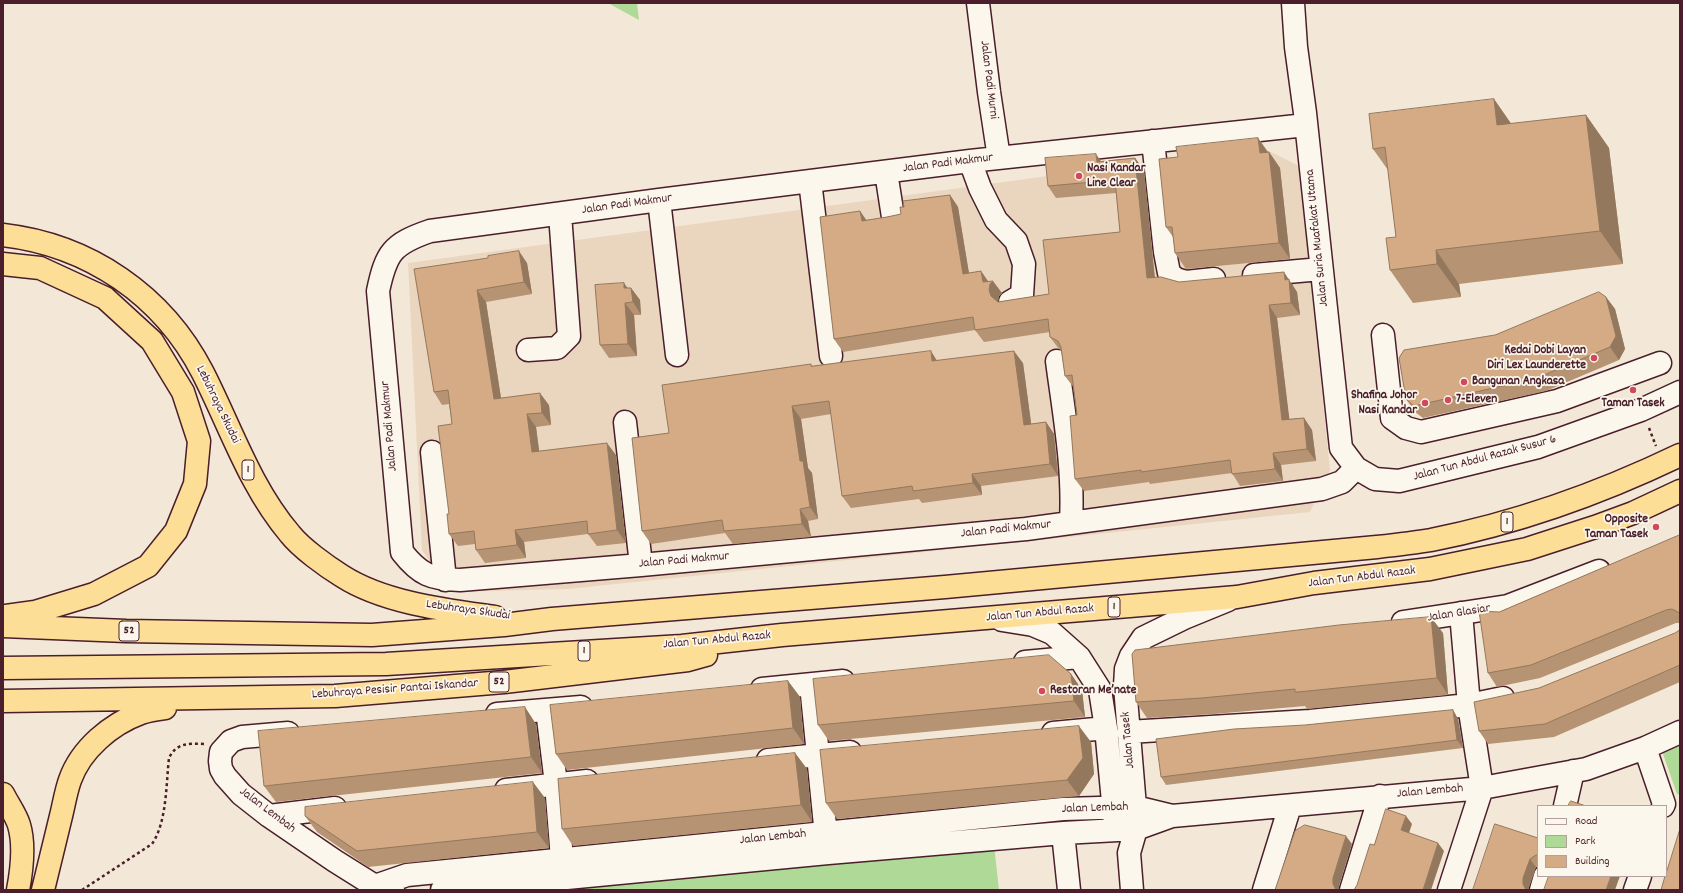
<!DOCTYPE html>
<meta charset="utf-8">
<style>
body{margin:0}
#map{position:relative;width:1683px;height:893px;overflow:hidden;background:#f3e8d7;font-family:Dekko,sans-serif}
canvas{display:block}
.frame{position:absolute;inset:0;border:4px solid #4a1f2b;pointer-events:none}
.legend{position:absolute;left:1537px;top:805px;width:130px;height:72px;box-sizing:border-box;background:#fbf7ec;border:1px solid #b4a19f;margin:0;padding:5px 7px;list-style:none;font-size:12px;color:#4a1f2b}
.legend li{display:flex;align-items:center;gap:8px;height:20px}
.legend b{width:20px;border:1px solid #b4a19f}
</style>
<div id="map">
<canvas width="1683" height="893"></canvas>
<div class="frame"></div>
<ul class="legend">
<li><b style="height:5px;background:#fbf7ec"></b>Road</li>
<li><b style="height:11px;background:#aed996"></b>Park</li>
<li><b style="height:11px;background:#d4ab85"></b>Building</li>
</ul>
</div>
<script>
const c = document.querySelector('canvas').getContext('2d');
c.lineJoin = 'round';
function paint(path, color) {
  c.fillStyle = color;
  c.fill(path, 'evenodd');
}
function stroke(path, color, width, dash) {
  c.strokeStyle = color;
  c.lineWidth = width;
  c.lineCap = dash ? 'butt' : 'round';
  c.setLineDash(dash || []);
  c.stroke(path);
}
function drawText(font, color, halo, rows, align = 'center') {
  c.font = font + ' Dekko,sans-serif';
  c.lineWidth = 3.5;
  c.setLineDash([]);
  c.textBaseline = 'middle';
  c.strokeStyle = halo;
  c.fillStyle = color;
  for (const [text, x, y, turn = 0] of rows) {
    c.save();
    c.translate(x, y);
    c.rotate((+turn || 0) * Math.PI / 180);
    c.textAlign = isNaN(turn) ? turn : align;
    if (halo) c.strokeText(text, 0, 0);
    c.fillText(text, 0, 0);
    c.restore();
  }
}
paint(new Path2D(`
 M1261,147L1299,166L1330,470L1310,512L568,589L449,592L422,550L408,263Z`), '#ead6be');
paint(new Path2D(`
 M608,3H637L639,20Z
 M1680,743V795L1677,794L1662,751Z
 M994,845L999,890H562Z`), '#aed996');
const minor = new Path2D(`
 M978,3L989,92L999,158
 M1293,3L1296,47L1305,113L1341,448L1356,468L1375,479L1399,481L1538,447L1641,410L1680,392
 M1306,125L970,161L659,200L430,231C392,244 386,253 378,291L402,552C420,575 431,579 460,580L641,565L1026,529L1322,489L1342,482L1356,468
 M1153,141L1165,252L1169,273L1176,279L1186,282L1214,279
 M970,161L980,188L996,220L1016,241L1024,264L1022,295L1010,302
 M886,172L893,217
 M810,181L831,356
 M659,200L677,355
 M1254,275L1321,269
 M1383,335L1392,418L1406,428L1421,432L1557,401L1660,363
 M528,350L557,348L569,336L560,214
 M1057,361C1064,414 1074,468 1071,522
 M625,422L641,565
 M432,452L445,580
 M1002,620L1033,625L1052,633L1079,657L1100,690L1106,728L1115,823
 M1403,622L1508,606L1599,571
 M1025,662L1079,657
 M811,685L827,846
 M762,689L843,681
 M547,710L556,784L563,872
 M497,714L581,707
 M1128,732L1310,721L1469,705L1503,698
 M288,733L242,737L231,741L221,752L220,761L221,769L225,776L241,794L269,816L335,861L375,886L393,890
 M1053,733L1106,728
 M1645,748L1664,804L1663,806
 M768,760L850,752
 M506,790L587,781
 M1565,806L1573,771
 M269,816L335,808
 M1063,833L1069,890
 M375,886L407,875L1063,809L1135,807L1172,816
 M442,890L828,853L1063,833L1136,829L1172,816L1482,788L1586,769L1645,748L1680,732
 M1132,890L1129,853L1136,829L1135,807L1125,686L1126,669L1131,656L1143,638L1184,618L1228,600
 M1264,890L1290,806
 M1351,890L1380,796
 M1449,890L1482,788L1469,705L1461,613
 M1541,890L1545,876
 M1635,890L1640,876`);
const highway = new Path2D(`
 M3,235C89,245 163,295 203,373C231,428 250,487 290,534C301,548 326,566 342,576C384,603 446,610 495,617
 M3,264L40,268L105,298L152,341L183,392L199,441L195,484L176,531L148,566L94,594L35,612L6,616
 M3,626L126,631L372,635L504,625L552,619L945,587L1377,547C1395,545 1413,543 1431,540C1517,523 1601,493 1680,455
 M3,668L386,664L682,646L782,635L1237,597L1314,583L1430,569L1527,549L1595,527L1633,513L1680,491
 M3,701L335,696L504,682L688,660L706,655
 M3,794C8,804 16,815 19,825C25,845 22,869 18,890
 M43,890C49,865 55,840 61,816C64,804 66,791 70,780C81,749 111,724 141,713C149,710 157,709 165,708`);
stroke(minor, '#4a1f2b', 25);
stroke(highway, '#4a1f2b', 25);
stroke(new Path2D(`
 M1649,428L1656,446
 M82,890L152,844C167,822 166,784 169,758C176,743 189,743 204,744`), '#4a1f2b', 2.5, [3, 3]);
stroke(minor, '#fbf7ec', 22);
stroke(highway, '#fcde96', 22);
paint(new Path2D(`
 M1494,99L1511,124L1586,115L1609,148L1623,264L1459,284L1461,297L1413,303L1390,270L1396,237L1388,170L1373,149Z
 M1258,138L1268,152H1269L1280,168L1290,259L1186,269L1175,253L1173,237L1166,227L1178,157Z
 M1135,158L1144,170L1155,278L1179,282L1293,284V286L1297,292L1300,315L1277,318L1289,419L1304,418L1312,430L1316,461L1281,465L1283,481L1240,486L1232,473L1150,484L1149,482L1084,491L1075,479L1077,415L1074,388L1065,376L1061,350L1059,349L1050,337V332L984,342L975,330L843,352L834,339L860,211L866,220L887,217L901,214L904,207L950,195L958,207L969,273L981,271L988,281L1002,293L999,296L998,301V302L1049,294L1120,232L1116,193L1056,198L1048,186L1101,161Z
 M488,258L527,263L532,294L486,302L501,398L549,405L551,425L536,427L539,451L616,455L626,543L597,546L588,534L524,542L526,558L485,563L476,550L475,544L458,546L449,534L452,424L449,404L442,405L434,392Z
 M628,288H631L640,300L641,315H634L637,356L609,358L600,345Z
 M1606,297L1615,309L1625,349L1619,360L1546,391L1423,418L1415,412L1406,399L1495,335Z
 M937,360L1023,363L1031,424L1046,422L1054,434L1058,476L981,486L982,495L922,503L919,499L851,508L842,496L831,414L801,419L808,468L812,473L818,519L808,521L811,537L733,544L725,533L651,544L642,531L669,433L811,364L812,366Z
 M1680,535V623H1676L1540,678L1497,687L1488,673L1499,612Z
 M1680,630V682L1554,737L1488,744L1479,731L1539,688L1675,633Z
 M1443,633L1448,695L1307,709L1305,706L1214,714L1147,718L1136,702Z
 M1071,674L1082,690L1085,717L829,741L818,725Z
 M788,681L800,697L804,744L567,770L556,754Z
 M1453,710L1458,719L1463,748L1166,785L1161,777L1305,725Z
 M536,724L542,773L276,802L264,786Z
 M1091,742L1094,774L1079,796L837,819L826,803Z
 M795,753L807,769L812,822L573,846L562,829Z
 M545,798L549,848L368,867L317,832L305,816Z
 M1538,838V866L1536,867L1529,887V890H1473Z`), '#b69372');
paint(new Path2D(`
 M1494,99L1517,132L1497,125Z
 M1586,115L1609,148L1623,264L1600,231Z
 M1258,138L1269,154V152L1280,168L1290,259L1279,243L1260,153Z
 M1096,154L1105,167L1097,162Z
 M1135,158L1144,170L1156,291L1147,278Z
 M950,195L958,207L971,286L963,274Z
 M860,211L869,224L862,221Z
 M1436,250L1459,284L1461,297L1437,264Z
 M519,251L527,263L532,294L524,282Z
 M981,271L989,283L990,284L993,281L1002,293L999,296L998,302L991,296L983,282Z
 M1284,272L1297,292L1300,315L1291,303L1285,280Z
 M624,283L632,294L631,288L640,300L641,315L633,302L624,288Z
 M477,290L486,302L503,411L494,399Z
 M1606,297L1615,309L1625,349L1619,360L1610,347Z
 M625,303L634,315L637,356L628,344Z
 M1269,305L1277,318L1291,432L1282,420Z
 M931,351L939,364L932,361Z
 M1014,351L1023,363L1033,437L1024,425Z
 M540,393L549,405L551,425L542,413Z
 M792,406L801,419L808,468L812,473L818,519L810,507L800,461Z
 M527,414L536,427L541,465L532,452Z
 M1304,418L1312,430L1316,461L1307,449Z
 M1046,422L1054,434L1058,476L1050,464Z
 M607,443L616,455L626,543L617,530Z
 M1273,453L1281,465L1283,481L1275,469Z
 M972,474L981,486L982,495L973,483Z
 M800,509L808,521L811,537L802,524Z
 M515,530L524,542L526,558L517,545Z
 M1431,617L1443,633L1448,695L1437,678Z
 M1071,674L1082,690L1085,717L1074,701Z
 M788,681L800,697L804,744L793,728Z
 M525,707L536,724L542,773L531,757Z
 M1453,710L1458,719L1463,748L1457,740Z
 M1079,726L1091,742L1094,774L1079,796L1067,780Z
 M795,753L807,769L812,822L801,805Z
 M533,782L545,798L549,848L537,832Z
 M1406,816L1412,824L1407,839L1401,830Z
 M1346,836L1352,844L1339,886V890H1336L1333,884V878Z
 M1438,843L1444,851L1431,890H1423Z
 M1530,859L1536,867L1529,887V890H1526L1523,884V878Z
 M1611,876H1620L1615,890H1606Z`), '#94785d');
const building = new Path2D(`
 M1494,99L1497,125L1586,115L1600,231L1436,250L1437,264L1390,270L1386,238L1396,237L1385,147L1373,149L1369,114Z
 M1258,138L1260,153L1269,152L1279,243L1175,253L1172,227H1166L1159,159L1178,157L1176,147Z
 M1096,154L1097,162L1135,158L1147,278L1161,277L1179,282L1284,272L1285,280L1289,279L1291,303L1269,305L1282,420L1304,418L1307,449L1273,453L1275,469L1232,474L1230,460L1141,472V470L1075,479L1070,416L1077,415L1072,375L1065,376L1061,347L1058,341L1050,337L1048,319L975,330L973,317L834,339L820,217L860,211L862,221L887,217L901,214L900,207H904L903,201L950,195L963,274L981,271L983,282L993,281L990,284L989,290L991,296L998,302L1049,294L1043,240L1120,232L1115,180L1048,186L1045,158Z
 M519,251L524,282L477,290L494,399L540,393L542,413L527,414L532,452L607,443L617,530L588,534L587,521L515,530L517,545L476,550L474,531L449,534L447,514H449L438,426L452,424L448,390L434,392L414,269L488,258V256Z
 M624,283V288H631L633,302L625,303L628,344L600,345L595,285Z
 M1599,292L1606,297L1616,336L1610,347L1537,378L1414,406L1406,399L1399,358L1404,350L1495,335Z
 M931,351L932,361L1014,351L1024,425L1046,422L1050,464L972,474L973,483L913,491L912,486L842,496L829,401L792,406L800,461H803L810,507L800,509L802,524L724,531L722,520L642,531L632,438L669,433L662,385L811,364V366Z
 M1680,535V614L1678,612L1672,609L1666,610L1531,665L1488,673L1479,611L1499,612Z
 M1431,617L1437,678L1298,692H1295V689L1202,698L1136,702L1132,654L1135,650L1339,625Z
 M1680,630V665L1545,724L1479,731L1474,702L1539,688L1675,633Z
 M1049,655L1071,674L1074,701L818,725L813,679Z
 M788,681L793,728L556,754L550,705Z
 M525,707L531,757L264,786L258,731Z
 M1453,710L1457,740L1161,777L1156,739L1234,729L1305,725Z
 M1079,726L1083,758L1067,780L826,803L820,750Z
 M795,753L801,805L562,829L558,779Z
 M533,782L537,832L357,851L305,816V807Z
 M1571,801L1586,806H1568Z
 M1386,809L1406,816L1401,830L1438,843L1423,890H1354L1357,885L1370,844L1374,845Z
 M1495,824L1538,838V855H1536L1530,859L1523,878V884L1526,890H1473Z
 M1305,825L1346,836L1333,878V884L1336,890H1275L1295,831Z
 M1680,829V890H1661L1665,876H1666V874Z
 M1549,876H1611L1606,890H1544Z`);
paint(building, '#d4ab85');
stroke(building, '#94785d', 1);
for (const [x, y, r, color] of [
 [1079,176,4,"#d1495b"],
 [1594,358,4,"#d1495b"],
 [1464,382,4,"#d1495b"],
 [1633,390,4,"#d1495b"],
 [1448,400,4,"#d1495b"],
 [1425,403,4,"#d1495b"],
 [1656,527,4,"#d1495b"],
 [1042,691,4,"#d1495b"]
]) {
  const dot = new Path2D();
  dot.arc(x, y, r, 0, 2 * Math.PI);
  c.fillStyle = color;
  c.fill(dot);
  stroke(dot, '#fbf7ec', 1.5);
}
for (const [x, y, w] of [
 [248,470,12],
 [1507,522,12],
 [1114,607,12],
 [129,631,20],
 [584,651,12],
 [499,682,20]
]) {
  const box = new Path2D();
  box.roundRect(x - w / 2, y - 10, w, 20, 3);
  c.fillStyle = '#fbf7ec';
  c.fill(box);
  stroke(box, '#4a1f2b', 1);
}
drawText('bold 12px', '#4a1f2b', null, [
 ["1",248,470],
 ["1",1507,522],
 ["1",1114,607],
 ["52",129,631],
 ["1",584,651],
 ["52",499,682]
]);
drawText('13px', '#4a1f2b', '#fbf7ec', [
 ["Jalan Padi Murni",988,80,83],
 ["Jalan Padi Makmur",948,164,-7],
 ["Jalan Padi Makmur",627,205,-8],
 ["Jalan Suria Muafakat Utama",1318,238,-96],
 ["Lebuhraya Skudai",217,405,64],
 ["Jalan Padi Makmur",390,426,-95],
 ["Jalan Tun Abdul Razak Susur 6",1485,459,-15],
 ["Jalan Padi Makmur",1006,530,-6],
 ["Jalan Padi Makmur",684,561,-5],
 ["Jalan Tun Abdul Razak",1362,578,-7],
 ["Lebuhraya Skudai",468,611,8],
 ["Jalan Tun Abdul Razak",1040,614,-5],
 ["Jalan Glasiar",1459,614,-9],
 ["Jalan Tun Abdul Razak",717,641,-5],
 ["Lebuhraya Pesisir Pantai Iskandar",395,690,-4],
 ["Jalan Tasek",1129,740,-95],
 ["Jalan Lembah",1430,792,-5],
 ["Jalan Lembah",1095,809,-2],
 ["Jalan Lembah",267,811,37],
 ["Jalan Lembah",773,838,-6]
]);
drawText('bold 13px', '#4a1f2b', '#fbf7ec', [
 ["Nasi Kandar",1087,169],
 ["Line Clear",1087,184],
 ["Kedai Dobi Layan",1586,351,"right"],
 ["Diri Lex Launderette",1586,366,"right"],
 ["Bangunan Angkasa",1472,382],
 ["Shafina Johor",1417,396,"right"],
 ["Nasi Kandar",1417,411,"right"],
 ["7-Eleven",1456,400],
 ["Taman Tasek",1633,404,"center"],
 ["Opposite",1648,520,"right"],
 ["Taman Tasek",1648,535,"right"],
 ["Restoran Me’nate",1050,691]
], 'left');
</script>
